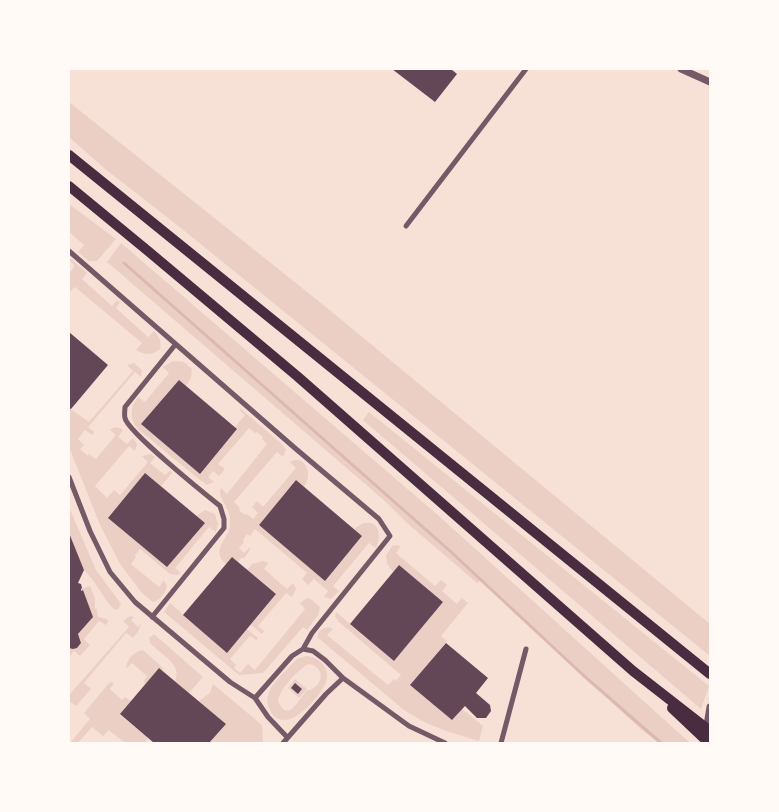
<!DOCTYPE html>
<style>
body{margin:0}
#map{position:relative;width:779px;height:812px;overflow:hidden;background:#f7e1d7;font-family:Barlow,sans-serif}
canvas{display:block}
.frame{position:absolute;inset:0;border:70px solid #fffaf5;pointer-events:none}
</style>
<div id="map">
<canvas width="779" height="812"></canvas>
<div class="frame"></div>
</div>
<script>
const c = document.querySelector('canvas').getContext('2d');
c.lineJoin = 'round';
function paint(path, color) {
  c.fillStyle = color;
  c.fill(path, 'evenodd');
}
function stroke(path, color, width, dash) {
  c.strokeStyle = color;
  c.lineWidth = width;
  c.lineCap = dash ? 'butt' : 'round';
  c.setLineDash(dash || []);
  c.stroke(path);
}
paint(new Path2D(`
 M69,102L326,307L710,624V656L177,225L104,168L69,137Z
 M69,204L116,239L97,261H89L78,252L84,245L69,232Z
 M121,243L439,516L690,743H660L642,730L480,581L477,583L407,523L386,502L107,262Z
 M71,259L87,273L82,279L112,306L117,300L120,302L116,308L148,337L154,331C159,336 162,342 160,349C153,356 144,355 136,350L142,343L75,287L69,293V273L75,266L69,260Z
 M173,361L184,362L192,369L191,378L186,386L179,380L142,425L200,473L237,430L235,427L245,415L239,410L241,409L282,444L286,450L283,457L277,452L234,502L240,508L239,510L245,515L247,514L253,519L258,513L252,507L257,501L263,507L296,468L290,462C299,455 309,465 308,475C308,480 306,483 304,487L296,480L259,525L325,580L362,537L354,529C372,514 385,528 376,548L369,543L333,586L339,591L331,599L324,597L328,591L314,579L308,585L302,579L307,573L255,529L250,536L247,534L243,540L244,542L239,548L244,553L250,547V550L244,558H241L238,562L232,557L226,564C210,551 228,540 230,525C232,507 216,498 221,488L227,494L267,444L262,439L263,437L257,432L255,433L249,428L218,464L225,469L219,476L213,471L208,477L214,482L207,485L196,477L138,429C129,418 130,408 138,397L145,402L169,373L163,367Z
 M134,363L142,370L141,377L135,372L88,427L94,432L92,435L85,430L78,439L84,445L80,449L88,456L89,454L96,459L116,435L110,430C115,426 118,427 123,430L118,437L127,444L133,438L137,444L135,451L129,446L95,486L107,498L114,490L120,495L148,462L142,456L151,454L155,457L150,463L165,475L171,470L172,473L161,486L145,473L205,523L196,516L205,510L215,514L218,524L216,532L209,527L175,568L181,573L178,575L170,574L140,549L135,555L136,557L131,564L159,587L164,580L167,586C166,592 160,601 153,602L142,593L120,564L100,525L69,447V408L89,422L133,371L127,365Z
 M369,412L709,686L701,709L363,420Z
 M69,507L96,570L121,604L118,610L114,609L108,603L93,580L84,570L69,534Z
 M393,545L401,546L396,553L435,586L441,580L447,585L442,591L457,604L462,598L468,603L441,636L447,641L411,685L452,720L462,709L483,726L479,741L446,731L426,723L404,710L317,637C319,630 325,625 333,629L327,635L388,685L394,679L396,681L401,675L339,622L335,616L336,612L394,661L443,602L399,565L393,572L387,564L386,555Z
 M263,561L268,563L264,569L287,589L293,583L296,589L292,597L286,593L258,626L264,631L262,634L251,625L276,594L247,570L252,564Z
 M90,586L95,599V608L97,609L98,617L107,619L108,622L106,625L99,621L84,639L90,645L80,656L74,651L69,657V648H77L81,643L78,634L93,617L83,590L81,591V589Z
 M307,598L311,599L320,607L318,615L307,630L303,627L263,673L239,675L164,612L170,603L227,653L247,629L258,638L256,640L250,636L230,659L236,665L234,668L240,673L248,664L255,670L305,609L300,603Z
 M130,616L134,617L131,620L138,627L141,623L139,630L133,638L126,633L84,683L91,689L76,706L69,701V695L129,627L123,621Z
 M154,634L203,677L189,693L175,681C183,664 160,654 150,643L149,638Z
 M143,650L162,667L165,672L159,668L145,684L143,682L147,676L132,663L126,669C126,660 134,651 143,650Z
 M306,656C319,657 331,668 326,682C320,698 284,739 270,710C260,691 283,674 294,662L297,659ZM309,664C323,666 325,682 312,689C311,690 310,690 308,690C299,696 289,726 278,701C279,690 299,668 309,664Z
 M295,679L307,689L299,698L288,688Z
 M112,682L114,683L110,689L122,700L125,697L131,701L120,715L148,738L145,742L146,743H125L109,730L103,736L92,727L78,743H70L90,719L84,713L109,683Z
 M213,684L262,725L263,743H209L226,724L199,701L210,693Z`), '#ebcfc5');
stroke(new Path2D(`
 M124,263L450,551L583,675L661,743`), '#dcb8b0', 3);
paint(new Path2D(`
 M392,69H451L457,74L435,102Z
 M69,332L108,365L71,409L69,408Z
 M179,380L237,429L200,474L141,424Z
 M145,473L205,523L167,567L108,518Z
 M296,480L362,536L325,581L259,525Z
 M69,533L84,570L78,583L81,584L82,588L81,589V591L83,590L93,617L78,634L81,643L77,648L73,649L69,648Z
 M232,557L276,594L227,653L183,615Z
 M399,565L443,602L394,661L350,624Z
 M446,643L488,678L476,693L490,705L491,711L486,718H477L465,706L452,720L410,685Z
 M159,668L226,724L209,743H154L120,714Z
 M295,683L302,689L298,694L291,688Z`), '#644757');
stroke(new Path2D(`
 M406,226L526,69
 M69,251L296,449L379,519L390,536L312,633L303,649
 M69,477L90,531L110,572L135,602L230,682L255,698L268,717L287,737
 M152,617L224,528V519L220,506C205,494 127,431 125,418C124,415 125,410 125,407L175,345
 M255,698L292,656L303,649L313,651L325,660L343,678L409,726L445,743
 M283,743L326,694L343,678
 M501,743L526,649`), '#755966', 5);
stroke(new Path2D(`
 M681,69L710,82
 M706,731L710,707`), '#755966', 7);
stroke(new Path2D(`
 M69,155L710,674
 M69,186L148,251L297,376L633,671L710,731
 M672,708L709,743`), '#4a2c40', 10);
</script>
